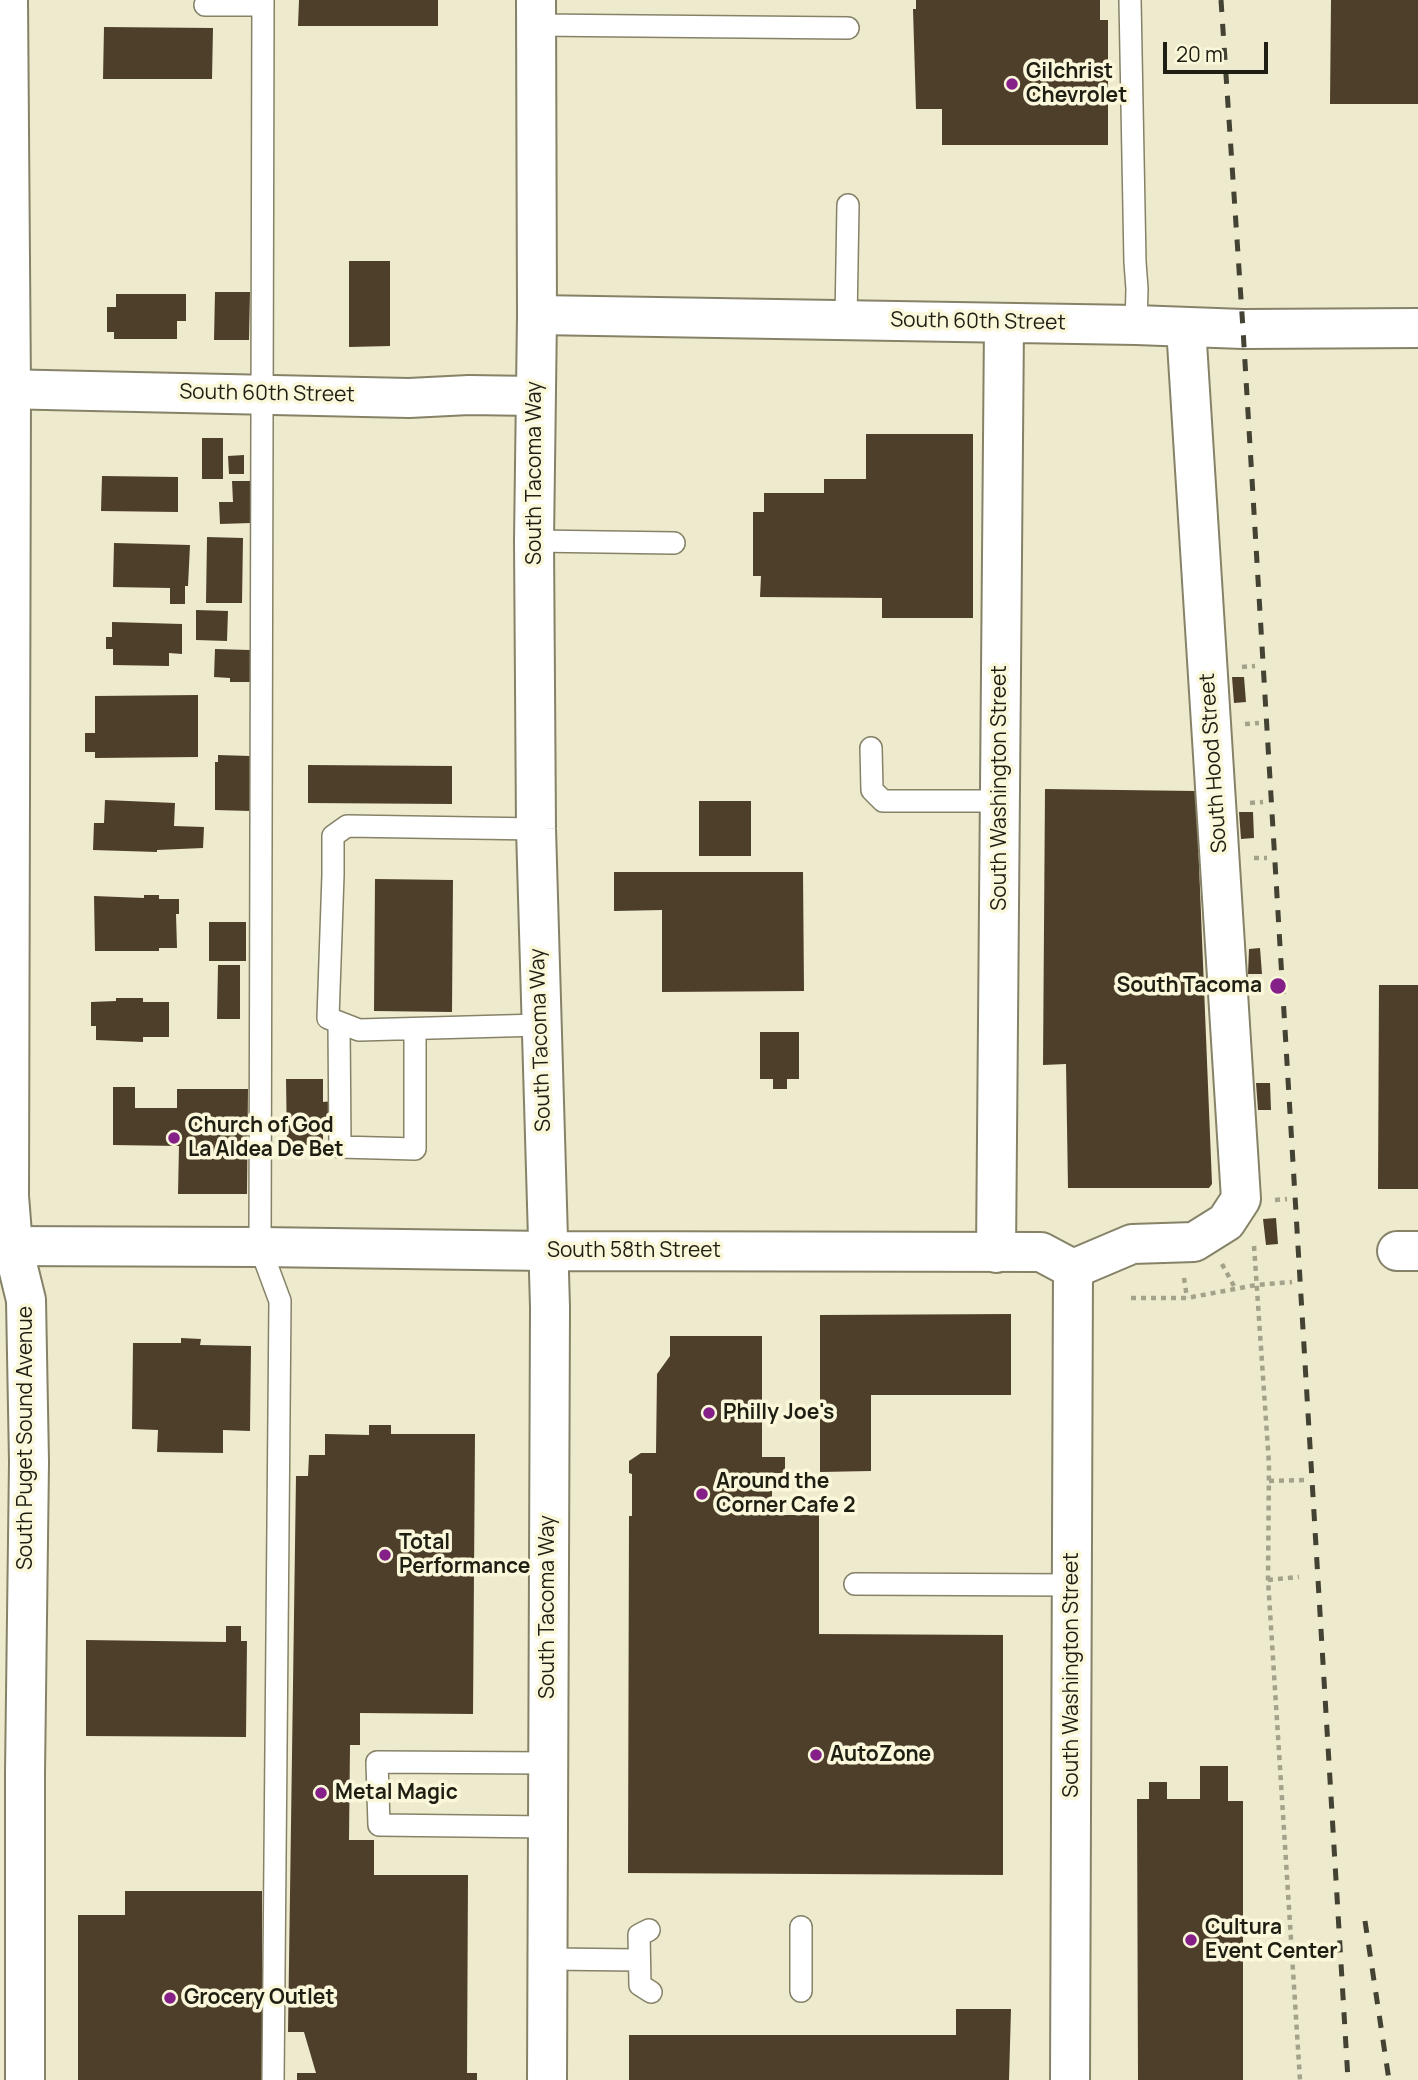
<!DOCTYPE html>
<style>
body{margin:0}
#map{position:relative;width:1418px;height:2080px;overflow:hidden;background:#eeeacd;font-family:Manrope,sans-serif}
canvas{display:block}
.scale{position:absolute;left:1163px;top:42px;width:105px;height:32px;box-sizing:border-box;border:4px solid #1f1e13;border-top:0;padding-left:9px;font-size:21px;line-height:24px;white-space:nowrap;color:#1f1e13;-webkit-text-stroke:5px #fbf7da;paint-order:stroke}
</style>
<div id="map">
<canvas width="1418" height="2080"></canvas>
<div class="scale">20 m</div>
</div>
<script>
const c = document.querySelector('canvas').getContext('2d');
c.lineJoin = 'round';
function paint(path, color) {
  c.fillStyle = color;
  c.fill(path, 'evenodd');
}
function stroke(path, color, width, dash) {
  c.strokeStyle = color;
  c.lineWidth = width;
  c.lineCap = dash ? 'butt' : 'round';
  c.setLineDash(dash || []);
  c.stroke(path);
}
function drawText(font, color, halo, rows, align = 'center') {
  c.font = font + ' Manrope,sans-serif';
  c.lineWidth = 7;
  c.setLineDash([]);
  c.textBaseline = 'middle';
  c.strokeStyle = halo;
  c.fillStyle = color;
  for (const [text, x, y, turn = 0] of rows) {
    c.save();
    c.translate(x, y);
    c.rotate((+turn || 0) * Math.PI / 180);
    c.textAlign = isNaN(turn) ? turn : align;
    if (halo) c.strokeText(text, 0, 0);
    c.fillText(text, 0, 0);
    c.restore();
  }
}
paint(new Path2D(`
 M299,0H438V26H298Z
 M916,0H1100V20H1108V145H942V109H916L913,9H916Z
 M1331,0H1418V104H1330Z
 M104,27L213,28L212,79H103Z
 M349,261H390V346L349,347Z
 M215,292H250L249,340H214Z
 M116,294H186V321H177V339H114V332H107V307H116Z
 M866,434H973V618H882V598L760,597L761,576H753V512H764V493H824V479H866Z
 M202,438H223V479H202Z
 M244,455V474H229L228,456Z
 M102,476L178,477V512L101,511Z
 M232,481H251V523L220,524L219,502H233Z
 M207,537L243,538L242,603H206Z
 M114,543L190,545L188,586H185V604H170V588L113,587Z
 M196,610L228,611L227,641L196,640Z
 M112,622L182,624V654L169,653V666L113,665V649H106V637H112Z
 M215,649L250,650V682H230V678L214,677Z
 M1232,677H1244L1246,702L1234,703Z
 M198,695V757L95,758V752H85V733H95V696Z
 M218,755L250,756V811L215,810V762H218Z
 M308,765L452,766V804L308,803Z
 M1045,789L1196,791L1212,1184L1209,1188H1068L1066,1064L1043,1065Z
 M105,800L175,803L174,826L204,827L203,848L157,850V852L93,850L94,823H104Z
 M699,801H751V856H699Z
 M1239,812H1253L1254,838L1241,839Z
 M614,872H803L804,991L662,992V910L614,911Z
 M375,879L453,880L452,1012L374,1011Z
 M144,895H159V899H179V914H176L177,948H159V951H95L94,896L144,898Z
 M209,922H246V961H209Z
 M1260,948L1262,974H1248L1249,949Z
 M218,965H240V1019H217Z
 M1379,985H1418V1189H1378Z
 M116,998H143V1002H169V1037H143V1042L96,1040V1026H91V1002L116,1001Z
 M760,1032H799V1079H787V1089H773V1079H760Z
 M286,1079H323V1102L333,1101V1134H323V1145H287Z
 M1256,1083H1270L1271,1110H1258Z
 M113,1087H135V1108H177V1089H248L247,1194H178L179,1146L113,1145Z
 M1276,1218L1278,1244L1266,1245L1263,1219Z
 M1011,1314V1395H871V1471L820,1472V1315Z
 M670,1336H762V1457H785V1473H772V1515H819V1634L1003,1635V1875L628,1873L629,1516H632V1474L629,1473V1461L641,1453H656L657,1374L670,1356Z
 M181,1338L201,1339L200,1345L251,1346L250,1431L223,1430V1453L157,1452L158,1430L132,1429L133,1343H181Z
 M369,1425H391V1434H475L473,1714L360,1713V1745H350L349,1840H374V1875H468L467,2073H477V2080H297V2073H316L304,2032H288L296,1476H308L309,1455H325V1434L369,1435Z
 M226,1626H241V1641H247L246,1737L86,1736V1640L226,1642Z
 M1200,1766H1228V1801H1243V2080H1138L1137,1799H1149V1782H1167V1799H1200Z
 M125,1891H262V2080H78V1915H125Z
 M956,2009H1011L1009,2080H629V2035H956Z`), '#4e3f2b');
const lane = new Path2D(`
 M263,0L260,1247L280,1301L273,2080
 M1130,0L1135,262L1137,289L1136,325
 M205,5H263
 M536,25L848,28
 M846,320L848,205
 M534,541L674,543
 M871,748L872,790L883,801H1000
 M536,829L347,826L333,836V875L328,1018L359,1030L540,1025
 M339,1023L340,1147L415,1149V1029
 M855,1584L1072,1585
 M547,1827L379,1825L377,1762L548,1763
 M801,1927V1991
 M649,1930L639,1935L640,1985L651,1992
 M548,1959L638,1960`);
const street = new Path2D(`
 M537,315L1136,325L1243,329L1418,328
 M0,389L409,398L469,395L534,396
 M0,1246L260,1247L547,1251
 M1397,1251H1418
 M996,1253L1004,324
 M1073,1269L1132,1244L1194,1242L1226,1222L1241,1199L1186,327`);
const secondary = new Path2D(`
 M8,0L11,389L9,1196L13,1247L26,1300L29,1462L25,1773V2080
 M536,0L537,315L534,541L536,829L550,1307L547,2080
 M547,1251L1041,1252L1073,1269L1070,2080`);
stroke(lane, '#868268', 24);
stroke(street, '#868268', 42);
stroke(secondary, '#868268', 42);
stroke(new Path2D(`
 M1242,667L1255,666
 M1245,724L1259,723
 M1250,803L1263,802
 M1254,858H1267
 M1275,1200L1287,1199
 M1254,1246L1269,1464L1268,1580L1300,2080
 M1222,1264L1235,1288
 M1184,1278L1187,1298
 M1131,1298H1187L1256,1285L1292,1282
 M1269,1481L1304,1480
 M1268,1580L1299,1577`), '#a5a28c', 4.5, [5, 5]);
stroke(lane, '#fff', 21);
stroke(street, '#fff', 38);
stroke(secondary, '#fff', 38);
stroke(new Path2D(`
 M1221,0L1243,329L1348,2080
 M1365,1921L1389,2080`), '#434233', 5, [12, 12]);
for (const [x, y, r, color] of [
 [1012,84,7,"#852089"],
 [1278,986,9,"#852089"],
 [174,1138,7,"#852089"],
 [709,1413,7,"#852089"],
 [702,1494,7,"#852089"],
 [385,1555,7,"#852089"],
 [816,1755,7,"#852089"],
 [321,1793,7,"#852089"],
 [1191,1940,7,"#852089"],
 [170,1998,7,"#852089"]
]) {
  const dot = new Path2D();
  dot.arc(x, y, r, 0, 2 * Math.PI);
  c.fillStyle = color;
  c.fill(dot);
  stroke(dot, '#fbf7da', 2.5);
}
drawText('bold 21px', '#1f1e13', '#fbf7da', [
 ["Gilchrist",1026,72],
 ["Chevrolet",1026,96],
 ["South Tacoma",1262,986,"right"],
 ["Church of God",188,1126],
 ["La Aldea De Bet",188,1150],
 ["Philly Joe's",723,1413],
 ["Around the",716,1482],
 ["Corner Cafe 2",716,1506],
 ["Total",399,1543],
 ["Performance",399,1567],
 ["AutoZone",830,1755],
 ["Metal Magic",335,1793],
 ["Cultura",1205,1928],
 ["Event Center",1205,1952],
 ["Grocery Outlet",184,1998]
], 'left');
drawText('21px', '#1f1e13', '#fbf7da', [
 ["South 60th Street",978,322,1],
 ["South 60th Street",267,394,1],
 ["South Tacoma Way",535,473,-90],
 ["South Hood Street",1214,763,-94],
 ["South Washington Street",1000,788,-90],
 ["South Tacoma Way",541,1040,-92],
 ["South 58th Street",634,1251],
 ["South Puget Sound Avenue",26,1438,-90],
 ["South Tacoma Way",548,1607,-90],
 ["South Washington Street",1072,1675,-90]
]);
</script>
